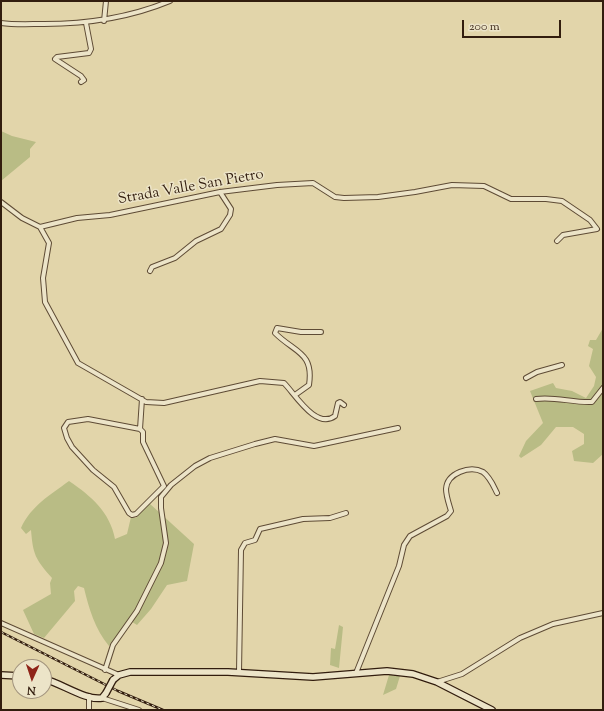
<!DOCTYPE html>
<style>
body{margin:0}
#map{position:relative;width:604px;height:711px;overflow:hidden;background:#e2d5aa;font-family:"Sorts Mill Goudy",serif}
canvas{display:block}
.frame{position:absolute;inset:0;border:2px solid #321d0e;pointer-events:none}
.north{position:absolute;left:12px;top:659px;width:40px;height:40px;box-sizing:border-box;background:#ece4c8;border:1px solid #a2947e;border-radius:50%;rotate:183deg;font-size:11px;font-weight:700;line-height:16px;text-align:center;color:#321d0e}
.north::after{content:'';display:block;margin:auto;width:14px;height:18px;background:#8f2418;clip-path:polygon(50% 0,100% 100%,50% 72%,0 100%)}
.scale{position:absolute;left:462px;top:20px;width:99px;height:18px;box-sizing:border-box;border:2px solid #321d0e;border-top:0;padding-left:5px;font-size:12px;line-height:14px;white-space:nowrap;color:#321d0e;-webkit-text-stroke:3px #ece4c8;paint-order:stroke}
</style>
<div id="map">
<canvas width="604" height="711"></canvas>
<div class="frame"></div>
<div class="north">N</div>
<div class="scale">200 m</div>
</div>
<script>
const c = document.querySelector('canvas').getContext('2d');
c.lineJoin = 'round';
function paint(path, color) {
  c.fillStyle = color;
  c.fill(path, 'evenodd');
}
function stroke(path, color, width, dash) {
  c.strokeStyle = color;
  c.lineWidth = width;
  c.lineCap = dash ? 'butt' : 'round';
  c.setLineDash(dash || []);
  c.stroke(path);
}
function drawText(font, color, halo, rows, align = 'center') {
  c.font = font + ' "Sorts Mill Goudy",serif';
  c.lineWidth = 3;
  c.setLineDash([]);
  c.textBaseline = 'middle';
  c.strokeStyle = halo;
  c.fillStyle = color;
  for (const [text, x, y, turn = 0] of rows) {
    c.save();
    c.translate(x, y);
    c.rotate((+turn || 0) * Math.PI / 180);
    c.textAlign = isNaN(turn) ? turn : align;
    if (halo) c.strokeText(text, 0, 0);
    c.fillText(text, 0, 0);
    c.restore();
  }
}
paint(new Path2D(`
 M1,131L12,136L36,142L30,149V157L1,181Z
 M603,328V454L593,463L574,461L572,451L584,444V434L573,427H556L541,445L521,458L519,456L526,441L543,423L530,391L553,383L556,388L572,391L586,398L594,386L596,377L589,366L593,349L588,346L590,340H596Z
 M69,481C91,496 110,512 115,539L127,534L131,517L136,518L149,503L194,544L187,581L167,585L151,609L137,625L129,620L109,646C95,629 89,609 84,588L78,586L74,591L75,601L44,638L34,634L23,610L51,594L50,583L52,578C35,559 33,554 31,530L26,534L21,528C31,506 50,495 69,481Z
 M339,625L343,627L339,668L330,665L331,648L335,649Z
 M389,675L400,676L396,689L383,695Z`), '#b9bc85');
const street = new Path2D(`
 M104,21L106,1
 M1,23C15,25 30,24 44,24C88,24 129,18 170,1
 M81,82L84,80L81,76L55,59L57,57L89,53L91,49L86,23
 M1,202L22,218L40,227L77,218L110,215L220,192L277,185L313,183L335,197L344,198L378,197L415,192L452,185L484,186L511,199H546L562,201L590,220L597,229L563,235L557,241
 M40,227L49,243L43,278L45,302L78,363L146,402L164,403L260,381L284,383C295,394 316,430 335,416L338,403L340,402L344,405
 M150,271L152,267L175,258L196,241L221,229L230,215L231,209L220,192
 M526,378L537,372L562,365
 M295,395L309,385C314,352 295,353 275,333L277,328L301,332H321
 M536,399C554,396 573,403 592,402L603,388
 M140,429L143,432V442L164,486L136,514L132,515L129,513L114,487L93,470L72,447L67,438L64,428L68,422L88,419L140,429L142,399
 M1,623L119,675
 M105,670L113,645L137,611L161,563L166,543L161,508V497L171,485L195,466L210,458L255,444L275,439L314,446L398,428
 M239,672L241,550L245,543L255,540L260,529L303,519L330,518L346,513
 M356,673L399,566L404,545L410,536L447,516L451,511C449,504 446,496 446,489C447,473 470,465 483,472C490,477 493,485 497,493
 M437,682L462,674L520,638L553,624L603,613
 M89,696V710
 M102,698L139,710`);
const secondary = new Path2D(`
 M1,675L20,676
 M44,679C61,683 86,701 102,698L106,693
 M113,680L119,675L130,672H228L313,677L387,671L413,674L437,682L492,710`);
stroke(street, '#5e4b35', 6);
stroke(secondary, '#321d0e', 8);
stroke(street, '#ece4c8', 4);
stroke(secondary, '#ece4c8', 5.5);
const rail = new Path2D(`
 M1,632L118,691L163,710`);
stroke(rail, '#321d0e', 2.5);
stroke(rail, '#ece4c8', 1, [3]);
const secondaryBridge = new Path2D(`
 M106,693L113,680`);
stroke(secondaryBridge, '#321d0e', 8, []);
stroke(secondaryBridge, '#ece4c8', 5.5);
drawText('15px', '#321d0e', '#ece4c8', [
 ["Strada Valle San Pietro",191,188,-10]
]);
</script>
